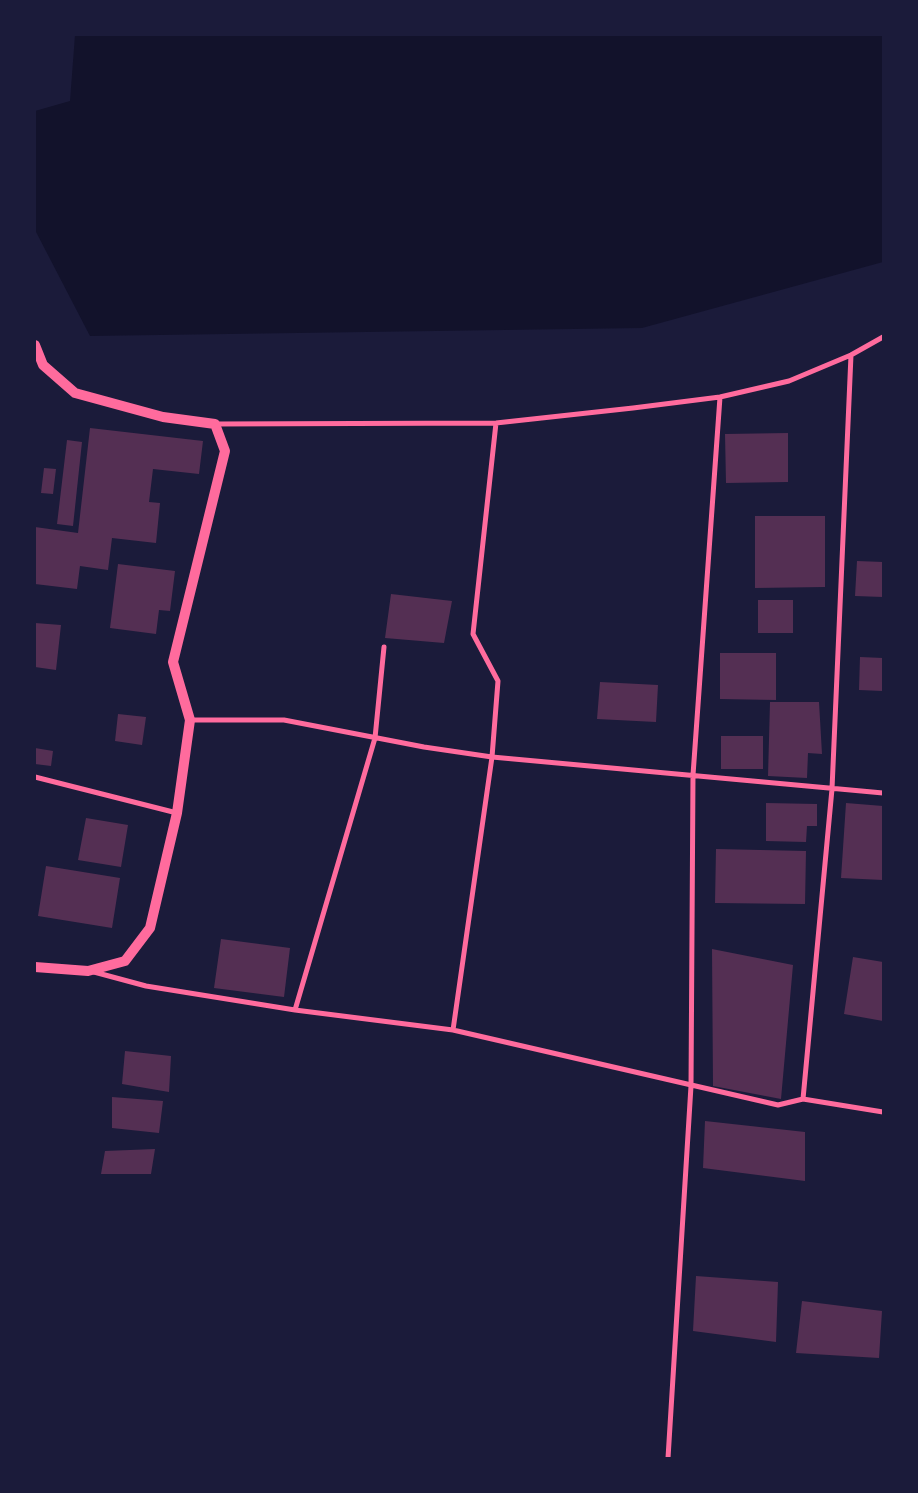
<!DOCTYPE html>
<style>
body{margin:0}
#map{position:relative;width:918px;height:1493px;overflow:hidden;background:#1b1b3a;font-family:Montserrat,sans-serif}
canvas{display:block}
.frame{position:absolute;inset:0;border:36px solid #1b1b3a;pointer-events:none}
</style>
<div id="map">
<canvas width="918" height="1493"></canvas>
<div class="frame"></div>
</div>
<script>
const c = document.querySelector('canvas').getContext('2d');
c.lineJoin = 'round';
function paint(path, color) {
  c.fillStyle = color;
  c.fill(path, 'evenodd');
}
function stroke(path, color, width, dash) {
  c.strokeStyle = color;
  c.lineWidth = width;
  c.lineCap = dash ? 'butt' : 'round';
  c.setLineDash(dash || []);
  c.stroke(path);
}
paint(new Path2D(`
 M75,35H883V262L642,328L90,336L35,230V111L70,101Z`), '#12122b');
paint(new Path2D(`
 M90,428L203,441L199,474L153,469L149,502L160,503L156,543L112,538L108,570L80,566L77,589L35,584V527L78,533Z
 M788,433V482L726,483L725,434Z
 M67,440L82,442L73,526L57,524Z
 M44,468L56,469L53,494L41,493Z
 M755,516H825V587L755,588Z
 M857,561L883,562V597L855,596Z
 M118,564L175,571L170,611L159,610L156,634L110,628Z
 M391,594L452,601L444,643L385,638Z
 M758,600H793V633H758Z
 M35,623L61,625L56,670L35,667Z
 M720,653H776V700L720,699Z
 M860,657L883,658V691L859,690Z
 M600,682L658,685L656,722L597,719Z
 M770,702H819L822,754L808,753L807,778L768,776Z
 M118,714L146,717L142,745L115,741Z
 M721,736H763V769H721Z
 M35,748L53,751L51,766L35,764Z
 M766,803L817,804V826H807L806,842L766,841Z
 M846,803L883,806V880L841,878Z
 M86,818L128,825L121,867L78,860Z
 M716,849L806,851L805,904L715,903Z
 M46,866L120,878L112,928L38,916Z
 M221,939L290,948L284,997L214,988Z
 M712,949L793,965L781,1099L713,1086Z
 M853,957L883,962V1021L844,1014Z
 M125,1051L171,1056L169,1092L122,1084Z
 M112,1097L163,1101L159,1133L112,1128Z
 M705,1121L805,1132V1181L703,1168Z
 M155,1149L151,1174H101L105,1151Z
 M696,1276L778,1282L776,1342L693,1331Z
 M802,1301L882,1311L879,1358L796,1353Z`), '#542f53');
stroke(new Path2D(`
 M215,424L496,423L633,408L720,397L789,381L851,355L883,337
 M190,720H284L424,747L492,757L883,793
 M35,777L177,813
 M94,972L146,986L295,1010L453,1030L778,1105L803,1099L883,1112
 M295,1010L375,738L384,647
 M453,1030L492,757L498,681L473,634L496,423
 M803,1099L832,789L851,355
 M668,1458L691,1086L693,775L720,397`), '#ff6b9d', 5);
stroke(new Path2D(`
 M35,345L43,365L75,393L163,417L215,424L225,451L173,662L190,720L177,813L150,928L125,961L88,971L35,967`), '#ff6b9d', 10);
</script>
